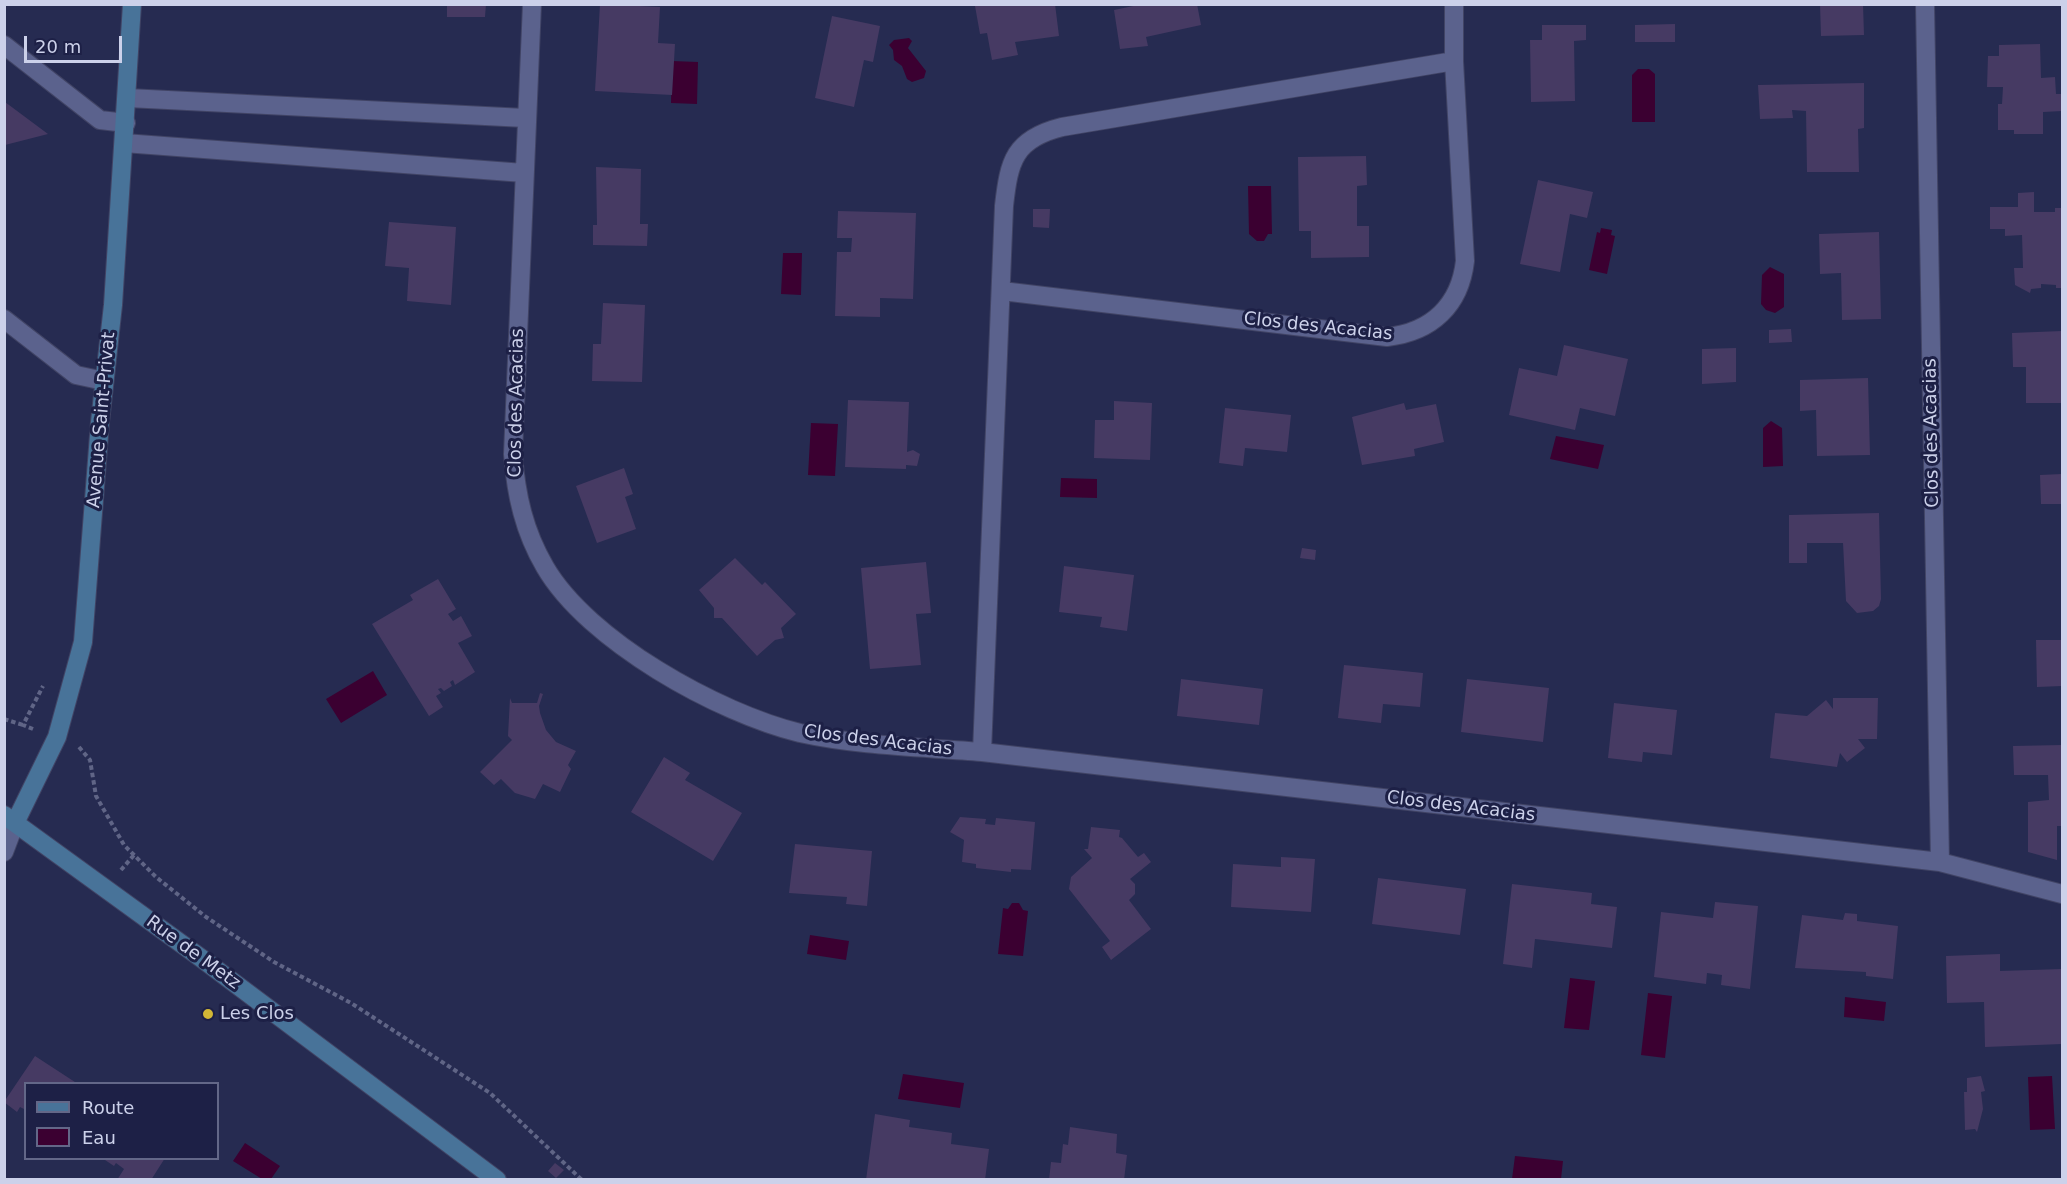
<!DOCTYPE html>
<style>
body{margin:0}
#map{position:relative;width:2067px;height:1184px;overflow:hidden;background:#262b51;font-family:"DejaVu Sans",sans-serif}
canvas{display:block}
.frame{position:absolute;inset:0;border:6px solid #ccd1ea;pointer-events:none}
.legend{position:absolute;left:24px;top:1082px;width:195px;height:78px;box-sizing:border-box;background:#1d2046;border:2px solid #636788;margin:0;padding:8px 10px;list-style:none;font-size:18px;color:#ccd1ea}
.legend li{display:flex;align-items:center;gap:12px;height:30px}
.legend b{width:30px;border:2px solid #636788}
.scale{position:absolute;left:24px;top:36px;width:98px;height:27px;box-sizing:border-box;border:3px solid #ccd1ea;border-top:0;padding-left:8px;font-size:18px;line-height:21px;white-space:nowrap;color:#ccd1ea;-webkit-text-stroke:4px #1d2046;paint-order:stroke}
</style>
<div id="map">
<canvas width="2067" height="1184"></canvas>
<div class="frame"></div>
<ul class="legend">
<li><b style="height:8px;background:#487399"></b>Route</li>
<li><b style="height:16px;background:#3b0031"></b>Eau</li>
</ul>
<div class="scale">20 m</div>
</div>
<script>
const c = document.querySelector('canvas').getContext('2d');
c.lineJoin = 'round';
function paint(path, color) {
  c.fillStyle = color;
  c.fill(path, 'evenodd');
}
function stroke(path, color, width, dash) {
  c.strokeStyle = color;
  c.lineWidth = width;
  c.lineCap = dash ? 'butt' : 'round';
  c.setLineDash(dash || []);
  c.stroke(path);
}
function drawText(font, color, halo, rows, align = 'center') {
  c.font = font + ' "DejaVu Sans",sans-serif';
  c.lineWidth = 6;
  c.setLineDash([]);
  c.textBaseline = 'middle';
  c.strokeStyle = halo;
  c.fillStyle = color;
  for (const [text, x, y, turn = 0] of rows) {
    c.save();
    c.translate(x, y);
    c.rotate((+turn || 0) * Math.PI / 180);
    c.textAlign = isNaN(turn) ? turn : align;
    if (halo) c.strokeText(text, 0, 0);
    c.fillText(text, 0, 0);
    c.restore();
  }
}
paint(new Path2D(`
 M909,38L912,41L908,48L926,71L924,78L912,82L907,79L902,66L894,60L893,50L889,45L894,40Z
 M672,61L698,62L697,104L671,103Z
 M1638,69H1649L1655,74V122H1632V75Z
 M1248,186H1271L1272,234H1268L1264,241H1257L1249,234Z
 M1601,228L1612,230L1611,235L1615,236L1607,274L1589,270L1597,232L1600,233Z
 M783,253H802L801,295L781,294Z
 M1770,267L1784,274V307L1775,313L1766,310L1761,304L1762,275Z
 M1771,421L1782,428L1783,466L1763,467V428Z
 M811,423L838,424L835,476L808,475Z
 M1556,436L1604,445L1598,469L1550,459Z
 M1061,478L1097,479V498L1060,497Z
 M373,671L387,695L341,723L326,699Z
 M1012,903H1019L1023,910L1028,911L1023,956L998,954L1003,908L1008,909Z
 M810,935L849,941L846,960L807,954Z
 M1570,978L1595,981L1589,1030L1564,1028Z
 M1648,993L1672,996L1665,1058L1641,1055Z
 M1845,997L1886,1002L1884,1021L1844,1017Z
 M903,1074L964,1083L960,1108L898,1099Z
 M2052,1076L2055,1129L2030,1130L2028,1077Z
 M245,1143L280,1166L271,1179H262L233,1161Z
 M1515,1156L1563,1161L1561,1179H1512Z`), '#3b0031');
paint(new Path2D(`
 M447,4H486L485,17H447Z
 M600,4L660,7L658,43L675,44L672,95L595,91Z
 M981,4H1055L1059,36L1015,42L1018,55L992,60L987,33L980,34L975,6Z
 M1143,4H1197L1201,25L1146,37L1148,46L1120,49L1114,10Z
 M1820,4H1863L1864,35L1821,36Z
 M832,16L880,26L873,62L864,60L854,107L815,98Z
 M1675,24V42H1635V25Z
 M1542,25H1586V40L1574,41L1575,101L1531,102L1530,40H1542Z
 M2040,44L2041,78L2055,77L2056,94H2062V111L2043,112V134H2014V130H1998V104H2002L2003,87H1987L1988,56H1999V45Z
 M1864,83V128L1858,129L1859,172H1807L1806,111L1792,110L1793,118L1760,119L1758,85Z
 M5,102L48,134L5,145Z
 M1366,156L1367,185L1357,186V226H1369V257L1311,258V231H1299L1298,157Z
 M596,167L641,169L640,224H648L647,246L593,245V225H597Z
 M1538,180L1593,192L1587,218L1570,214L1560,272L1520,264Z
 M2034,192V212H2055V208H2062V288H2056V285L2041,284V288L2031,289L2030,293L2015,285L2014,268H2023L2022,235L2005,236V229H1990V207H2018V193Z
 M1033,209H1050L1049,228L1033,227Z
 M838,211L916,213L913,299L880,298V317L835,316L837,252H851L852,238H837Z
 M389,222L456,227L451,305L407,301L409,268L385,266Z
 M1879,232L1881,319L1842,320L1841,273L1820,274L1819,234Z
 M603,303L645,305L642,382L592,381L593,344H601Z
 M1791,329L1792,342L1769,343V330Z
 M2062,331V403H2026V367H2013L2012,333Z
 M1564,345L1628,359L1615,416L1580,408L1575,430L1509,415L1519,368L1557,376Z
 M1736,348V382L1702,384V349Z
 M1868,378L1870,455L1817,456L1816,410L1800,411V380Z
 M848,400L909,402L907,452L913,450L920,454L917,466L906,465V469L845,467Z
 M1114,401L1152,403L1150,460L1094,458L1095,420H1114Z
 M1404,403L1406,410L1436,404L1444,442L1414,449L1415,456L1362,465L1352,417Z
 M1225,408L1291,415L1287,452L1245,448L1243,466L1219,463Z
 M624,468L633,494L625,497L636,529L597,543L576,486Z
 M2062,474V504H2041L2040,475Z
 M1879,513L1881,599L1879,606L1873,611L1857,613L1846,601L1843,543H1807V563H1789V515Z
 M1302,548L1316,550L1315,560L1300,558Z
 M735,558L762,585L765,582L796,614L781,628L784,638L775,640L757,656L722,618H714V608L699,590Z
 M926,562L931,613L916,614L921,665L870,669L861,568Z
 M1064,566L1134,575L1127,631L1100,627L1102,617L1059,612Z
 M438,579L456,609L448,614L453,621L461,616L472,636L458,643L475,672L455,685L453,680L450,682L452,686L444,691L441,688L438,689L441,693L436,696L443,707L429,716L372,624L413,600L410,595Z
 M2036,640H2062V686L2037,687Z
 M1344,665L1423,673L1420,707L1383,704L1381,723L1338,718Z
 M1181,679L1263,689L1259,725L1177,716Z
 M1467,679L1549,688L1543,742L1461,732Z
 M540,693L543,694L539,706L540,713L546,730L556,742L576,751L568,765L571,769L560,792L543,784L535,799L515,793L501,779L494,785L480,772L512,740L508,736L510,698L512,703H537Z
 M1833,698H1878L1877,739H1858L1865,748L1847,762L1840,753L1837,767L1770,758L1775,713L1807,716L1826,700L1833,709Z
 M1614,703L1677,710L1672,755L1643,752L1642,762L1608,758Z
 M2062,745V826H2057V860L2028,852V802L2049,800L2048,775H2014L2013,746Z
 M664,757L690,773L685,780L742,813L713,861L631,812Z
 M960,817L986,819L985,824L995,825L996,818L1035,822L1031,870L1011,869V872L976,868V864L962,862L964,840L950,832Z
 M1091,827L1120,830L1119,837L1122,838L1138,857L1144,853L1151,862L1130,879L1135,884V894L1129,900L1151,929L1111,960L1102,947L1110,941L1069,889L1071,877L1092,858L1084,849H1088Z
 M795,844L872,851L867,906L846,904L847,897L789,893Z
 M1281,857L1315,859L1311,912L1231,907L1233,864L1281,867Z
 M1378,878L1466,889L1460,935L1372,924Z
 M1512,884L1592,893L1591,904L1617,907L1612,948L1535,939L1532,968L1503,964Z
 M1715,902L1758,906L1750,989L1721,985L1722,975L1707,973L1706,984L1654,977L1661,912L1713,918Z
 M1845,913L1857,914V921L1898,926L1893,979L1866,976V972L1795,968L1802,915L1843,920Z
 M2000,954V971L2062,969V1044L1985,1047L1984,1002L1947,1003L1946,956Z
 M35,1056L78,1084H26V1110L20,1107L17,1112L4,1102Z
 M1981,1076L1985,1091L1981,1092L1983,1109L1977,1132L1975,1129L1965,1130L1964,1092H1967V1078Z
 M875,1114L910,1120L909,1127L952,1133L951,1144L989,1149L985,1180H866Z
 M1070,1127L1117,1134L1116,1153L1127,1155L1124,1180H1049L1051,1162L1061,1163L1063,1144L1068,1145Z
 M102,1158H165L151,1180H117L124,1169L116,1163L114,1166Z
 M555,1163L564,1170L556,1178L548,1171Z`), '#463a63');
const street = new Path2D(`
 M532,4L513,454C516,495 524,531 545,567C588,641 718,713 800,733C859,746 922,747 982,752L1940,862L2062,894
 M1925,4L1940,862
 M4,45L100,120L126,123
 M128,98L525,118
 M124,143L524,173
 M1002,291L1387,337C1432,332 1460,305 1465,261L1454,61V4
 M4,319L76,375L104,381
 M982,752L1004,206C1009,161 1014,139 1062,127L1454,61
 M4,852L15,823`);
const secondary = new Path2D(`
 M4,815L201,958L497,1180
 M15,823L57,737L83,642L100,422L113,305L132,4`);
stroke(street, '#414465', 20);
stroke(secondary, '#414465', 20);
stroke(new Path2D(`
 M4,719L23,725
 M33,729L23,725L43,686
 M79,747L90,760L96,796L124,845L156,877L206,917L274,962L351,1003L490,1093L582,1180
 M121,870L134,855`), '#606586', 4, [4.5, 3]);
stroke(street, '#5b628d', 18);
stroke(secondary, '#487399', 18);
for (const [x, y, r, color] of [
 [208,1014,6,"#d2b736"]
]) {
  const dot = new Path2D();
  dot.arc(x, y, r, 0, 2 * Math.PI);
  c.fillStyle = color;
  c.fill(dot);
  stroke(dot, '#1d2046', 2);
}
drawText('18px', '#ccd1ea', '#1d2046', [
 ["Clos des Acacias",1318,327,6],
 ["Clos des Acacias",517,403,-89],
 ["Avenue Saint-Privat",102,420,-85],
 ["Clos des Acacias",1932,433,-91],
 ["Clos des Acacias",878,741,7],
 ["Clos des Acacias",1461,807,7],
 ["Rue de Metz",193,953,36]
]);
drawText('18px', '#ccd1ea', '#1d2046', [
 ["Les Clos",220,1014]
], 'left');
</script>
